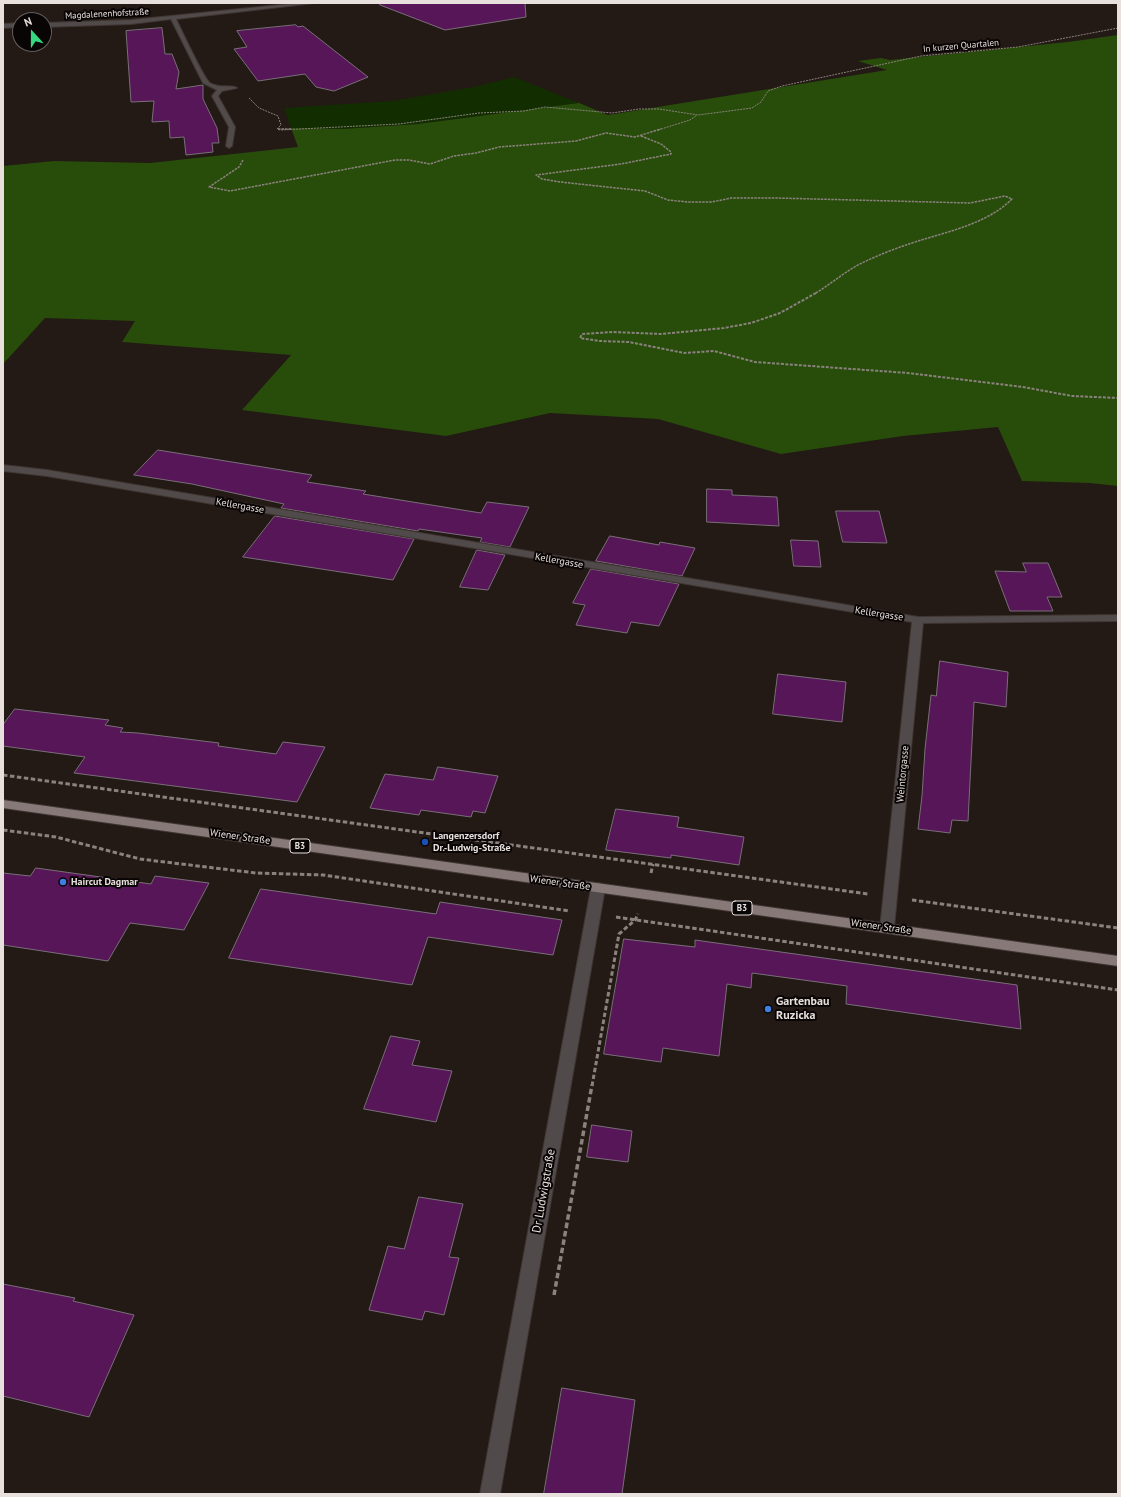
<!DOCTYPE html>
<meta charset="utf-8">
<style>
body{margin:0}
#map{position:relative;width:1121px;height:1497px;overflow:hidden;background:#231915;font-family:"PT Sans",sans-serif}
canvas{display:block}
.frame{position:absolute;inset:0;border:4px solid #e8e0dd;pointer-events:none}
.north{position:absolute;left:12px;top:12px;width:40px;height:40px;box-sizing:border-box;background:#090504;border:1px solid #625d5b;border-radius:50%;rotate:339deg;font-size:11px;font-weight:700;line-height:16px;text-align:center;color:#e8e0dd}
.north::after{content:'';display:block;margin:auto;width:14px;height:18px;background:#35d881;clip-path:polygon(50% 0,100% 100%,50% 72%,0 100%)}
</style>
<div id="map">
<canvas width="1121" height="1497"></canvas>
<div class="frame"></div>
<div class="north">N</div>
</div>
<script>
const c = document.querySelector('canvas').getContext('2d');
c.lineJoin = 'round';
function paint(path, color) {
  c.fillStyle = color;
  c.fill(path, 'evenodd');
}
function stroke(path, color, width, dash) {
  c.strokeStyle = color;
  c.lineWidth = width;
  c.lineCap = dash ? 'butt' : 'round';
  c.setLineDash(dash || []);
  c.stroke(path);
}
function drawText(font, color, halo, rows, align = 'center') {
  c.font = font + ' "PT Sans",sans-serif';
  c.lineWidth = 4;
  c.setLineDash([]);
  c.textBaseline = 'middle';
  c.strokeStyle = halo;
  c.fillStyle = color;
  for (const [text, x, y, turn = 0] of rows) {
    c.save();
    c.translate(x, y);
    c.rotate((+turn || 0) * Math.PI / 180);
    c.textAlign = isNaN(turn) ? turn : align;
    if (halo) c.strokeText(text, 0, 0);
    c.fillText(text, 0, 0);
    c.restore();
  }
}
paint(new Path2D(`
 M514,77L579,103L418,124L343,129L291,128L284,108L392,101L474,87Z`), '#122e00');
paint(new Path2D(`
 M1118,35V486L1090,483L1022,481L998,427L903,436L781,454L658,419L550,413L446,436L242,410L291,355L122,342L135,321L45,318L3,364V166L54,161L150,163L298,147L291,128L343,129L418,124L579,103L608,115L887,70L858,61L881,58L890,60L1068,42Z`), '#284d0b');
const building = new Path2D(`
 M380,3H525L526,17L445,30L380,5Z
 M296,25L298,27L303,26L368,77L334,91L316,87L305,74L258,81L234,49L247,47L237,31Z
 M162,28L165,54H172L179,72L176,89L203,85V99L217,128L219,143H212L213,152L186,155L184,137L170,138L169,121L152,122L154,101L131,102L126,31Z
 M158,450L312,475L307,482L366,491L363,494L481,513L487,502L529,507L510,547L480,542L482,538L419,529L418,531L281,508L284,504L192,484L134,475Z
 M707,489L732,490V495L777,497L779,526L707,522Z
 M836,511H879L887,543L843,542Z
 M275,516L414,539L393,580L243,557Z
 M610,536L659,545L660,542L695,548L682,576L596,561Z
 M791,540L818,541L821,567L794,566Z
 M477,550L505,555L488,590L460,587Z
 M1023,563H1048L1062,597H1047L1053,611H1010L995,571L1026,572Z
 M591,569L679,584L659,626L631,622L627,633L576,625L585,605L573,603Z
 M940,661L1008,672L1006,707L974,702L968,821L952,820L950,833L918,829L922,796L925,749L931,695L936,696Z
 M778,674L846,682L842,722L773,714Z
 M15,709L109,720L105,725L123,728L120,732L138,733L219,743L218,746L276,754L283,742L325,747L297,802L74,773L85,757L3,746V725Z
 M438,767L498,776L485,813L473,811L471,817L421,810L419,815L370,808L385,774L433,780Z
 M616,809L679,817L677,827L744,837L739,865L671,855V858L606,850Z
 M36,868L151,884L155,876L209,883L184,930L130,923L108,961L3,945V873L30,876Z
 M261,889L436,914L440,902L562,920L553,955L428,937L412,985L229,958Z
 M624,939L695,947V940L1017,985L1021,1029L846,1004L847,986L752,973L751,988L727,984L719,1056L663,1048L661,1062L604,1054Z
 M391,1036L420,1041L412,1065L452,1071L436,1122L364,1109Z
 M592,1125L632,1131L628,1162L587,1157Z
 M419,1197L463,1204L449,1257L459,1258L444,1315L425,1311L422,1320L369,1310L388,1246L404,1249Z
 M3,1284L75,1298L73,1301L134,1315L89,1417L3,1396Z
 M562,1388L635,1400L622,1494H544Z`);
paint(building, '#571658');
stroke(building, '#796f78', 1);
const street = new Path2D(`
 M299,3H315L176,19C181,29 204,79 210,83C220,89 231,84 237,88L222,91L218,96L235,127L232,146L229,148L226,146L229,127L212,96L217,90L203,83L171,19L131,24L44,27V23L131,20Z
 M20,23V27L3,28V24Z
 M3,465L47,470L918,617L1118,615V621L923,623L894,928L892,932L887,933L882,932L880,928L912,622L47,476L3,471Z
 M598,883L603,885L605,888L500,1494H480L591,888L593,885Z`);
const primary = new Path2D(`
 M3,800L1118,956V966L3,808Z`);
stroke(street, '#3f3531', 2);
stroke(primary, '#3f3531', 2);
stroke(new Path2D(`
 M249,98L259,108L278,116L281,125L277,129L280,130L399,124L479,113L524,111L545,107L612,113L639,109H659L698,115L752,108L761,102L768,91L782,86L921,56L1018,47L1118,28
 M658,130L690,120L697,115`), '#8b827e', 1, [2, 1]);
stroke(new Path2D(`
 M278,129H291
 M641,136L661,144L671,152V154L621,164L536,175L542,179L560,182L645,191L668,200L688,202H712L731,198H776L970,203L1005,196L1012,199C985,226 940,233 906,245C891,250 874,257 860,264C844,272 830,285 814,294
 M243,160L239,167L209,187L230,191L395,160H409L430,164L454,156L476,153L499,147L576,141L606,133L635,137L661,129`), '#8b827e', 1.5, [2.5, 1]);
stroke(new Path2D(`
 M816,293L780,313L751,323L724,328L661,334L613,332L582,334L580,338L599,341L629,342L684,353L714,351L755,362L908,373L1023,387L1072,396L1118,398`), '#8b827e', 2, [3, 1.5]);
stroke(new Path2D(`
 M3,775L868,894
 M3,830L56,837L140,859L256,873L323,875L570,911
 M651,873L653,864
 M912,900L1118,928
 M616,917L1118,990
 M592,1086L619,934L635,920L638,914`), '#8b827e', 3, [4.5, 2.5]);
stroke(new Path2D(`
 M554,1295L592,1085`), '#8b827e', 3.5, [5.5, 3]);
paint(street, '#514a4a');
paint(primary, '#867978');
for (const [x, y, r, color] of [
 [425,842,4,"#1a4fb4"],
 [63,882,4,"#3f7fe0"],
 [768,1009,4,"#3f7fe0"]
]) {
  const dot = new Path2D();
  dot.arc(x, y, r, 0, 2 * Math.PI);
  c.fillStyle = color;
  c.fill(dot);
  stroke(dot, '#090504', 1.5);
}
drawText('9px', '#e8e0dd', '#090504', [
 ["Magdalenenhofstraße",107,14,-3],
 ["In kurzen Quartalen",961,46,-5]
]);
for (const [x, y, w] of [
 [300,846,20],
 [742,908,20]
]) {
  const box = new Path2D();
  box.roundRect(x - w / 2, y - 7, w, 14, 3);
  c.fillStyle = '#090504';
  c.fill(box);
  stroke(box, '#e8e0dd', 1);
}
drawText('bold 9px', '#e8e0dd', null, [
 ["B3",300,846],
 ["B3",742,908]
]);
drawText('10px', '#e8e0dd', '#090504', [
 ["Kellergasse",240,506,10],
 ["Kellergasse",559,561,10],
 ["Kellergasse",879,614,9],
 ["Weintorgasse",903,774,-85],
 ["Wiener Straße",240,837,8],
 ["Wiener Straße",560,883,8],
 ["Wiener Straße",881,927,8]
]);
drawText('bold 10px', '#e8e0dd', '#090504', [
 ["Langenzersdorf",433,836],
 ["Dr.-Ludwig-Straße",433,848],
 ["Haircut Dagmar",71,882]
], 'left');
drawText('bold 12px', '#e8e0dd', '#090504', [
 ["Gartenbau",776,1002],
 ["Ruzicka",776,1016]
], 'left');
drawText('12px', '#e8e0dd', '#090504', [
 ["Dr Ludwigstraße",544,1191,-80]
]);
</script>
